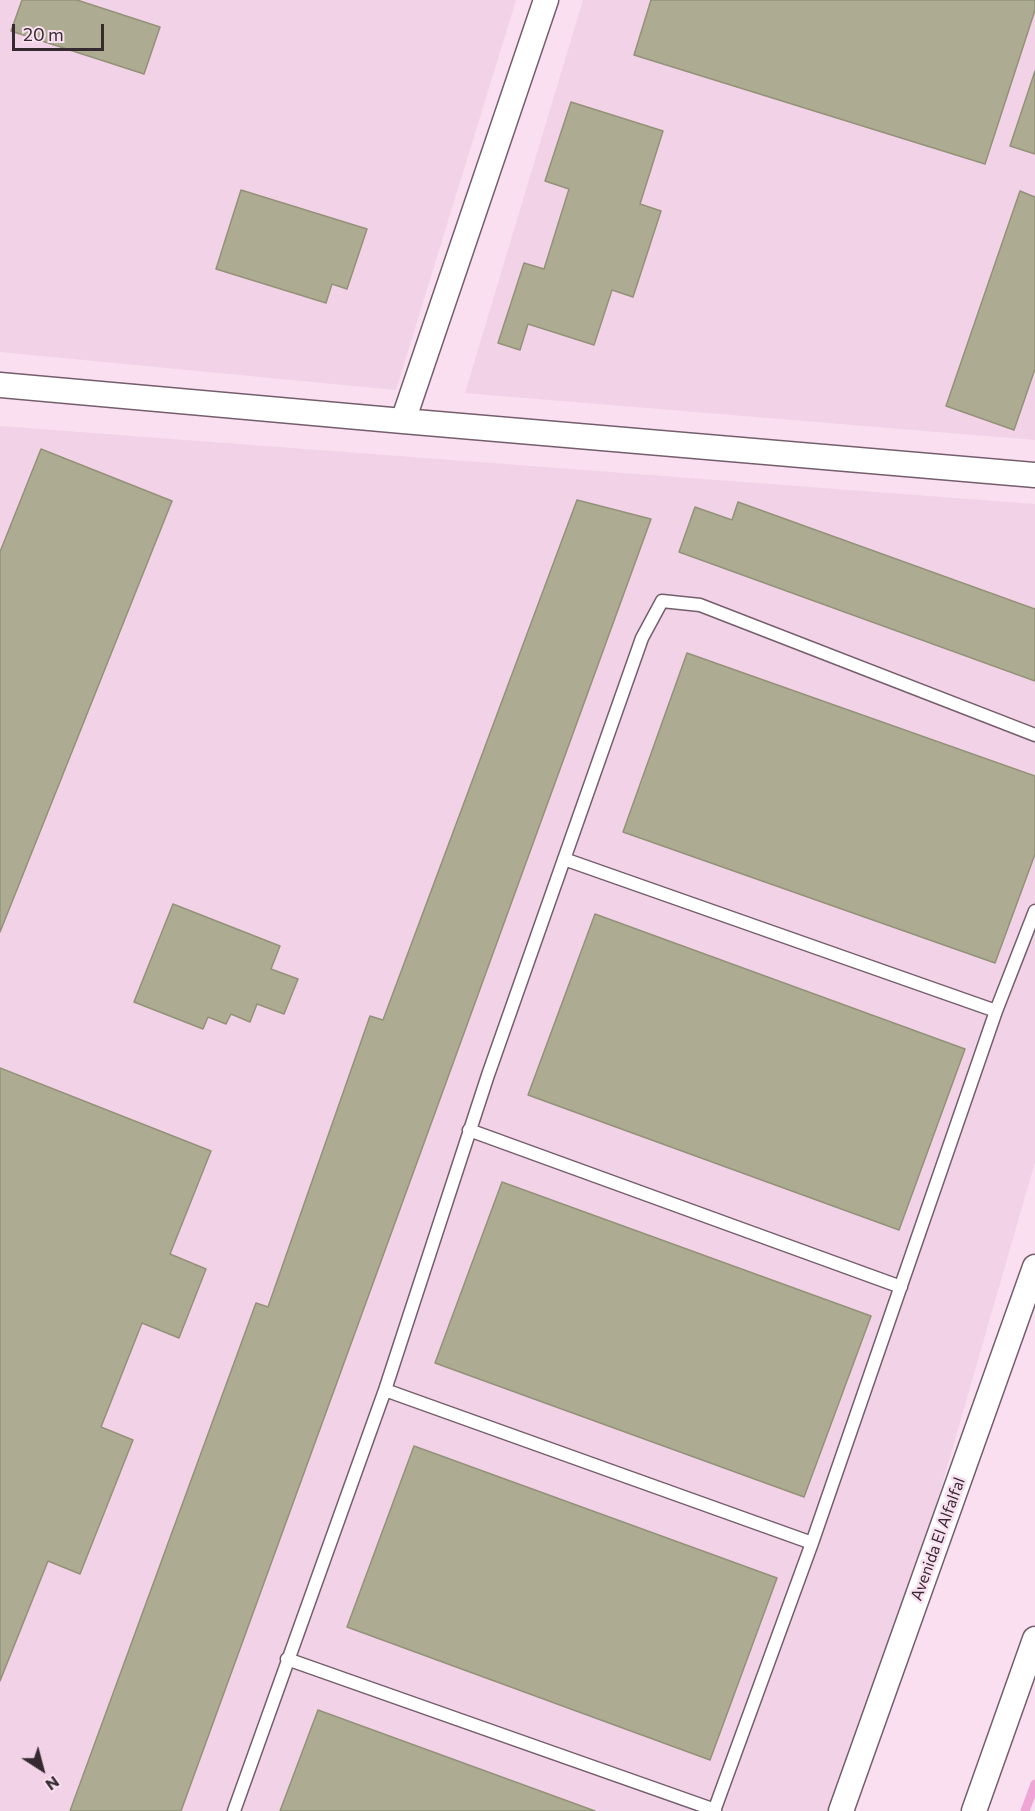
<!DOCTYPE html>
<style>
body{margin:0}
#map{position:relative;width:1035px;height:1811px;overflow:hidden;background:#f9dfef;font-family:Commissioner,sans-serif}
canvas{display:block}
.north{position:absolute;left:12px;top:1739px;width:60px;height:60px;-webkit-text-stroke:4px #f9dfef;paint-order:stroke;rotate:144deg;font-size:16px;font-weight:700;line-height:24px;text-align:center;color:#342a30}
.north::after{content:'';display:block;margin:auto;width:21px;height:27px;background:#342a30;clip-path:polygon(50% 0,100% 100%,50% 72%,0 100%)}
.scale{position:absolute;left:12px;top:24px;width:92px;height:27px;box-sizing:border-box;border:3px solid #342a30;border-top:0;padding-left:8px;font-size:18px;line-height:21px;white-space:nowrap;color:#342a30;-webkit-text-stroke:4px #f9dfef;paint-order:stroke}
</style>
<div id="map">
<canvas width="1035" height="1811"></canvas>
<div class="north">N</div>
<div class="scale">20 m</div>
</div>
<script>
const c = document.querySelector('canvas').getContext('2d');
c.lineJoin = 'round';
function paint(path, color) {
  c.fillStyle = color;
  c.fill(path, 'evenodd');
}
function stroke(path, color, width, dash) {
  c.strokeStyle = color;
  c.lineWidth = width;
  c.lineCap = dash ? 'butt' : 'round';
  c.setLineDash(dash || []);
  c.stroke(path);
}
function drawText(font, color, halo, rows, align = 'center') {
  c.font = font + ' Commissioner,sans-serif';
  c.lineWidth = 5;
  c.setLineDash([]);
  c.textBaseline = 'middle';
  c.strokeStyle = halo;
  c.fillStyle = color;
  for (const [text, x, y, turn = 0] of rows) {
    c.save();
    c.translate(x, y);
    c.rotate((+turn || 0) * Math.PI / 180);
    c.textAlign = isNaN(turn) ? turn : align;
    if (halo) c.strokeText(text, 0, 0);
    c.fillText(text, 0, 0);
    c.restore();
  }
}
paint(new Path2D(`
 M0,0H516L396,390L0,352Z
 M583,0H1035V440L465,393Z
 M0,426L1035,504V1162L848,1811H0Z`), '#f2d2e6');
stroke(new Path2D(`
 M1025,1811L1035,1784`), '#efa6d6', 9);
const building = new Path2D(`
 M22,0H77L160,27L144,74L11,31Z
 M651,0H1035V10L985,164L634,55Z
 M1035,71V154L1010,146Z
 M571,102L663,131L640,204L661,211L633,297L612,290L594,345L528,324L520,350L498,343L524,263L544,269L569,189L545,181Z
 M241,190L367,229L347,289L332,284L326,303L216,269Z
 M1020,191L1035,197V369L1014,430L946,406Z
 M41,449L172,501L0,932V552Z
 M577,500L651,519L181,1811H70L256,1303L268,1307L370,1016L383,1020Z
 M738,502L1035,609V681L679,552L695,507L732,520Z
 M687,653L1035,776V854L995,963L623,832Z
 M173,904L280,946L271,969L298,979L284,1014L257,1004L250,1022L231,1014L226,1024L208,1017L203,1029L134,1002Z
 M595,914L965,1049L899,1230L528,1095Z
 M0,1068L211,1151L170,1254L206,1269L179,1338L142,1323L101,1427L133,1440L80,1574L48,1561L0,1681Z
 M502,1182L871,1316L804,1497L435,1363Z
 M414,1446L777,1578L710,1760L347,1627Z
 M318,1710L595,1811H280Z`);
paint(building, '#adac92');
stroke(building, '#939279', 1.5);
const lane = new Path2D(`
 M564,859L996,1011
 M469,1130L901,1287
 M385,1390L812,1543
 M287,1659L715,1810
 M234,1811L385,1390L488,1075L642,638L662,601L700,605L1035,735
 M714,1811L812,1543L996,1011L1035,911`);
const street = new Path2D(`
 M0,385L403,421L1035,475
 M403,421L546,0
 M841,1811L1035,1267
 M974,1811L1035,1639`);
stroke(lane, '#745e6c', 15);
stroke(street, '#745e6c', 27);
stroke(lane, '#fff', 12);
stroke(street, '#fff', 24);
drawText('16px', '#342a30', '#f9dfef', [
 ["Avenida El Alfalfal",938,1539,-70]
]);
</script>
